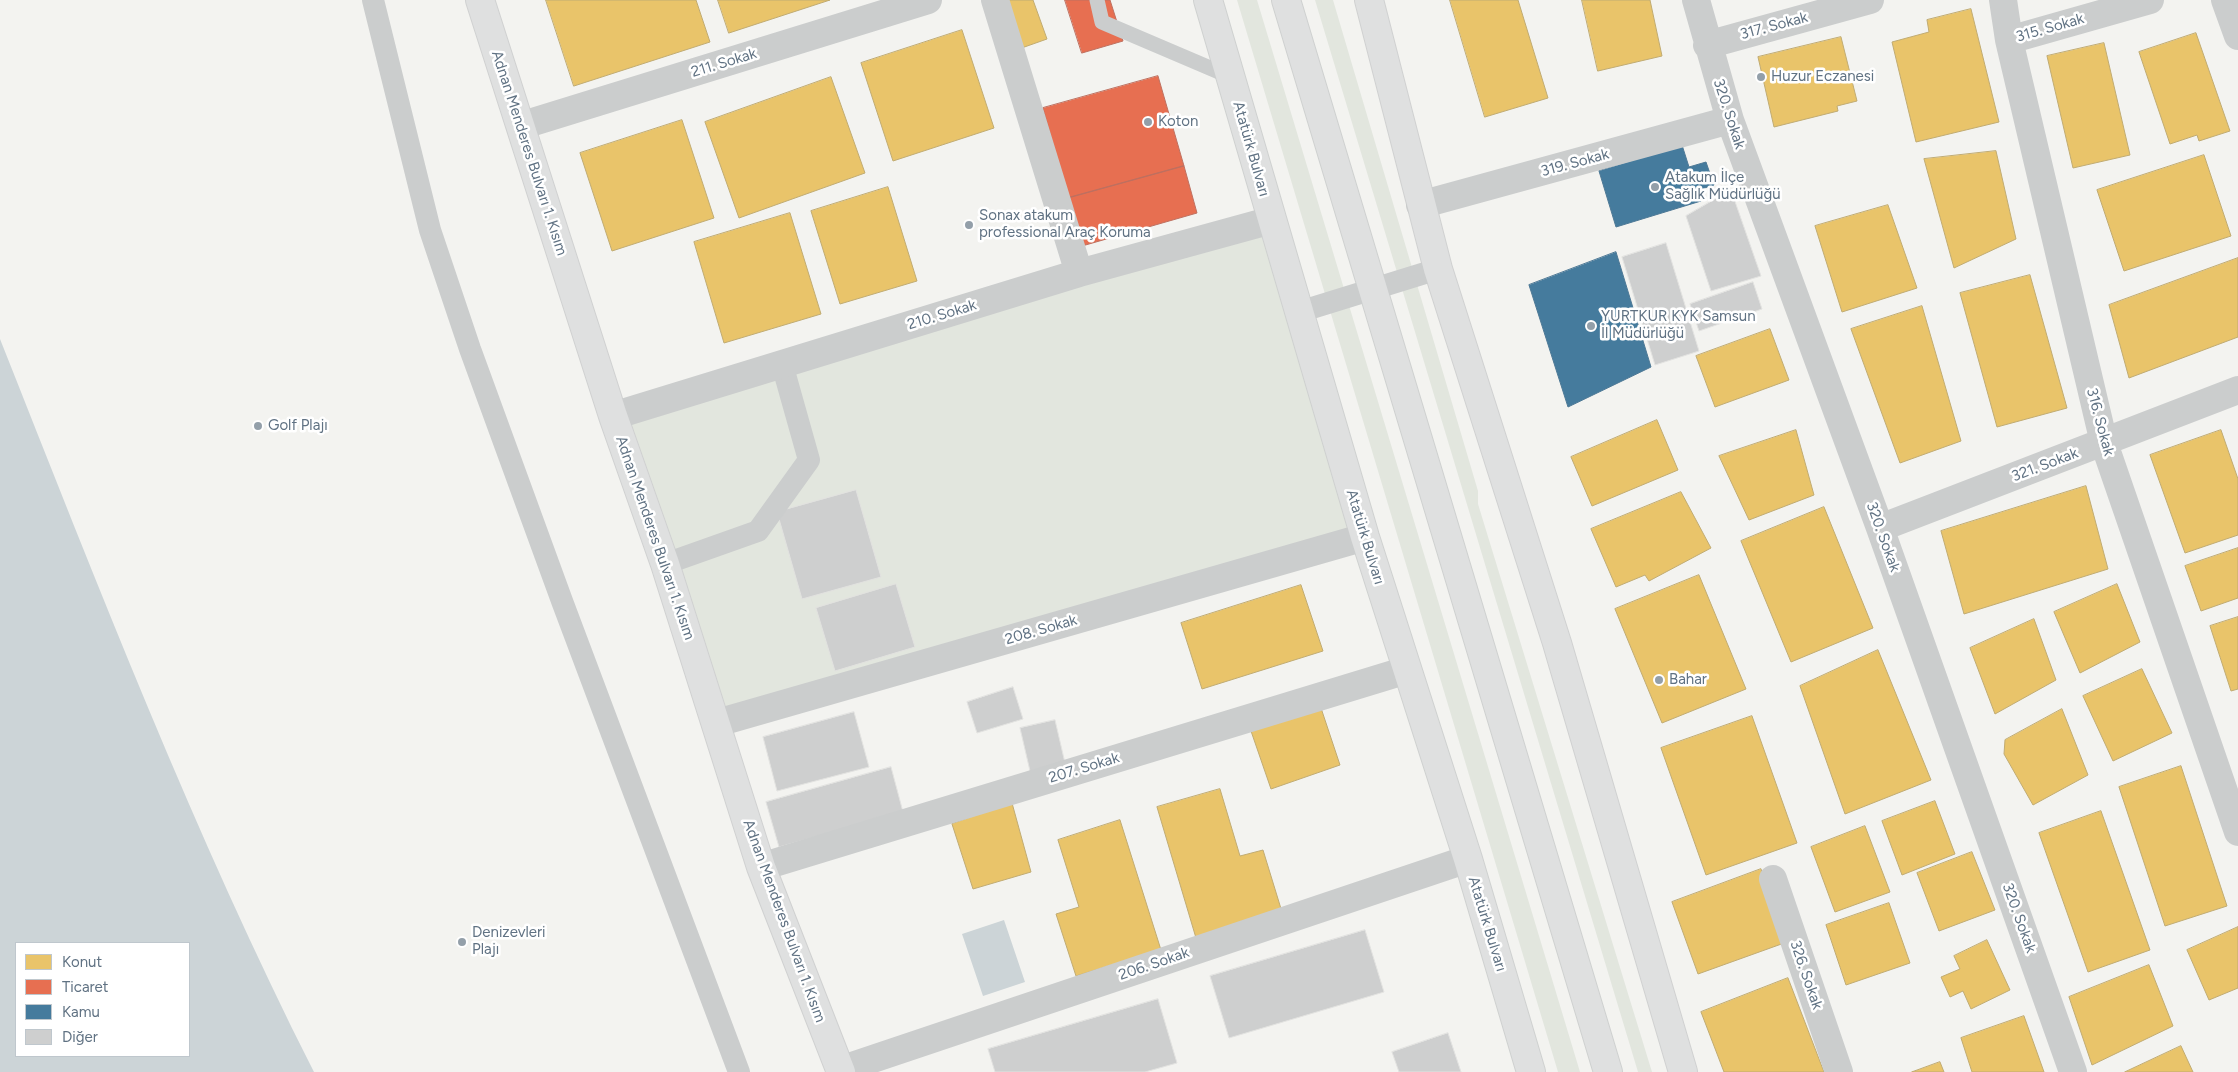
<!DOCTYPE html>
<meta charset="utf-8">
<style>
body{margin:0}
#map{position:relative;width:2238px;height:1072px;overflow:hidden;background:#f3f3f0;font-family:Figtree,sans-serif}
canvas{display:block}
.legend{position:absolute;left:15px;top:942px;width:175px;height:115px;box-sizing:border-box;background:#fff;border:1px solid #bfc7cd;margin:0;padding:6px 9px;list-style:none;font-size:15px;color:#607283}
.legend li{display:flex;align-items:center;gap:10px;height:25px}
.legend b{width:25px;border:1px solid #bfc7cd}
</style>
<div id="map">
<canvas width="2238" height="1072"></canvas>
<ul class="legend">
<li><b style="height:14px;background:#e9c46a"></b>Konut</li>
<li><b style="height:14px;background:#e76f51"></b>Ticaret</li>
<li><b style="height:14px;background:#457b9d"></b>Kamu</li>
<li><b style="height:14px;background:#cecfcf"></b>Diğer</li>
</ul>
</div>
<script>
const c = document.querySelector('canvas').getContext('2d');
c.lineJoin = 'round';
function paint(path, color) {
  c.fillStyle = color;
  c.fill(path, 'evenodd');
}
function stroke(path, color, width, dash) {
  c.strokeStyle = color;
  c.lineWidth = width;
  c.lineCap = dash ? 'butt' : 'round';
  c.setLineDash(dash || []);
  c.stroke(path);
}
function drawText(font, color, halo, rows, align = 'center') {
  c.font = font + ' Figtree,sans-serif';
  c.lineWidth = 5;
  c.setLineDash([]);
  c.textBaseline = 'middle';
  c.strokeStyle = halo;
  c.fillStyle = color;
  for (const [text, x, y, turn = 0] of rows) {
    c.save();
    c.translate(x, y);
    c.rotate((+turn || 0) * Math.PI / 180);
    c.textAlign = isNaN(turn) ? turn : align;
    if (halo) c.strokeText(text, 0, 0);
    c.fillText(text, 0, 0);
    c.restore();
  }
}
paint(new Path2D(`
 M1237,0H1257L1580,1072H1558Z
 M1315,0H1333L1478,491V504L1652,1072H1638Z
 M1272,220L1365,537L717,723L613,416Z`), '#e2e6de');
paint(new Path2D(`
 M0,339C98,586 194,835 314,1072H0ZM189,943V1056H16V943Z
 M1004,920L1025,982L983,996L962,934Z`), '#ccd4d7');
const homes = new Path2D(`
 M546,0H696L710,42L574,86Z
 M718,0H830L729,33Z
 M1000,0H1033L1047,39L1016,50Z
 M1450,0H1518L1548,98L1485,117Z
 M1582,0H1650L1662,56L1598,71Z
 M1971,9L1999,122L1916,142L1892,42L1929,32L1927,20Z
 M962,30L994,128L893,161L861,63Z
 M2196,33L2230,131L2199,141L2197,135L2170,144L2139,52Z
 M1841,37L1857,101L1837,106L1838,111L1774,127L1758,57Z
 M2104,43L2130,155L2073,168L2047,56Z
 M831,77L865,173L739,218L705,122Z
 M682,120L714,218L612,251L580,153Z
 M1996,151L2016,239L1954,268L1924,159Z
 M2204,155L2231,236L2124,271L2097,190Z
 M888,187L917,281L840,304L811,211Z
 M1888,205L1917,288L1842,312L1815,226Z
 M790,213L821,314L724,343L694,242Z
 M2238,258V337L2129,378L2109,305Z
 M2030,275L2067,408L1997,427L1960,293Z
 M1922,306L1961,441L1900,463L1851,329Z
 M1770,329L1789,380L1715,407L1696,356Z
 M1657,420L1678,470L1592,506L1571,457Z
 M1796,430L1814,495L1749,520L1719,456Z
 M2221,430L2238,479V535L2185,553L2150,455Z
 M2086,486L2108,569L1964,614L1941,531Z
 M1681,492L1711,548L1649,581L1645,575L1616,587L1591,529Z
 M1824,507L1873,628L1791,662L1741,541Z
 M2238,548V598L2201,611L2185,566Z
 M1699,575L1746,689L1662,723L1615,609Z
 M2117,584L2140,642L2080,673L2054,612Z
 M1301,585L1323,651L1202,689L1181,623Z
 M2238,617V689L2231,691L2210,626Z
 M2034,619L2056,680L1995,714L1970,648Z
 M1878,650L1931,780L1845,814L1800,686Z
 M2142,669L2172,733L2113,761L2083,696Z
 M1321,708L1340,765L1271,789L1251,731Z
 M2062,709L2088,775L2033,805L2004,754L2005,740Z
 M1752,716L1797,843L1706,875L1661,748Z
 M2181,766L2227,906L2165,926L2119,787Z
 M1220,789L1240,856L1263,850L1282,912L1196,938L1157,807Z
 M1935,801L1955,854L1902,875L1882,821Z
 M1012,803L1031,872L973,889L952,824Z
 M2101,811L2150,950L2088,972L2039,833Z
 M1120,820L1161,950L1076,976L1056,914L1079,907L1058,840Z
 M1865,826L1890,892L1835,912L1811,847Z
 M1972,852L1995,910L1939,931L1917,873Z
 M1761,869L1787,942L1698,974L1672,902Z
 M1889,903L1910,963L1846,985L1826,925Z
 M2238,927V988L2209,1000L2187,950Z
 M1987,940L2010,990L1971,1009L1963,991L1950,997L1941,977L1960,969L1954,956Z
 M2149,965L2173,1026L2092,1065L2069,997Z
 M1788,978L1824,1072H1724L1701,1012Z
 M2024,1016L2044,1072H1972L1961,1038Z
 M2181,1046L2193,1072H2125Z
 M1940,1062L1944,1072H1912Z`);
paint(homes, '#e9c46a');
stroke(homes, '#c0ab72', 1);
const shops = new Path2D(`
 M1065,0H1110L1123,41L1082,53Z
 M1158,76L1184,166L1068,198L1043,108Z
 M1184,166L1197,213L1082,246L1068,198Z`);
paint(shops, '#e76f51');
stroke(shops, '#be7060', 1);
const public = new Path2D(`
 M1682,145L1689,167L1706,162L1714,185L1698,190L1701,201L1616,227L1599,171Z
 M1616,252L1651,367L1568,407L1529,285Z`);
paint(public, '#457b9d');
stroke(public, '#4d7895', 1);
const building = new Path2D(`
 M1731,190L1761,276L1711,291L1686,216Z
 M1666,243L1699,351L1655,365L1622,257Z
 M1753,282L1762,309L1699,331L1690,304Z
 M856,490L881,577L802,599L777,512Z
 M896,584L915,647L835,671L816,608Z
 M1013,687L1023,719L977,733L967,702Z
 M854,712L869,767L777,791L763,737Z
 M1055,720L1065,763L1030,771L1020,728Z
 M891,767L903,812L779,847L766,802Z
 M1365,930L1384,992L1229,1038L1210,976Z
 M1158,999L1177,1063L1145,1072H995L988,1049Z
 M1448,1033L1461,1072H1399L1392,1052Z`);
paint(building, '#cecfcf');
stroke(building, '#e2e2e0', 1);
const secondary = new Path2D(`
 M480,0L613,416L665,564L761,867L841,1072
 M1369,0L1438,269L1557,643L1683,1072`);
const trunk = new Path2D(`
 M1208,0L1365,537L1468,859L1531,1072
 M1286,0L1608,1072`);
stroke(secondary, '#d0d1d1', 30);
stroke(trunk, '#cfd1d0', 30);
stroke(new Path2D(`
 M1097,0L1102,22L1231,77`), '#cbcdcd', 15);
stroke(new Path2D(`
 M373,0L430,230L470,349L562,601L739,1072
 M1299,312L1438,269
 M665,564L758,531L809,460L782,364`), '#cbcdcd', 22);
stroke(new Path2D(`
 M995,0L1079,273
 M1696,0L1730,120L1880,528L2073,1072
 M2003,0L2009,40L2104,443L2238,832
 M2225,0L2238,36
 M2009,40L2150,0
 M1707,45L1870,0
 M520,126L928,0
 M1420,205L1730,120
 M613,416L1079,273L1272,220
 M1880,528L2238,390
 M717,723L1365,537
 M761,867L1407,670
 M1773,879L1839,1072
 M840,1070L1468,859`), '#cbcdcd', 28);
stroke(secondary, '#dfe0e0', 28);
stroke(trunk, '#dfe0e0', 28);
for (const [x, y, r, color] of [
 [1761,77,5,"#939fa9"],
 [1148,122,5,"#939fa9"],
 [1655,187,5,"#939fa9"],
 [969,225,5,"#939fa9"],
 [1591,326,5,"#939fa9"],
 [258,426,5,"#939fa9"],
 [1659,680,5,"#939fa9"],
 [462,942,5,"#939fa9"]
]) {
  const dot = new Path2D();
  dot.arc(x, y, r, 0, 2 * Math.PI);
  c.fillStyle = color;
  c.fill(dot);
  stroke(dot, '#fff', 2);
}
drawText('15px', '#607283', '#fff', [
 ["317. Sokak",1774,26,-15],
 ["315. Sokak",2050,28,-16],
 ["211. Sokak",724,63,-17],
 ["320. Sokak",1729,114,72],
 ["Atatürk Bulvarı",1251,149,74],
 ["Adnan Menderes Bulvarı 1. Kısım",529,153,72],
 ["319. Sokak",1575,163,-15],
 ["210. Sokak",942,315,-17],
 ["316. Sokak",2100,422,75],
 ["321. Sokak",2045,465,-21],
 ["Atatürk Bulvarı",1365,537,73],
 ["320. Sokak",1883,537,70],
 ["Adnan Menderes Bulvarı 1. Kısım",655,538,71],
 ["208. Sokak",1041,630,-16],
 ["207. Sokak",1084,768,-17],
 ["320. Sokak",2019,918,70],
 ["Adnan Menderes Bulvarı 1. Kısım",784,921,70],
 ["Atatürk Bulvarı",1487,924,73],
 ["206. Sokak",1154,964,-19],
 ["326. Sokak",1806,975,71]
]);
drawText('15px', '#607283', '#fff', [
 ["Huzur Eczanesi",1771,77],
 ["Koton",1158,122],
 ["Atakum İlçe",1665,178],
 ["Sağlık Müdürlüğü",1665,195],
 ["Sonax atakum",979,216],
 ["professional Araç Koruma",979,233],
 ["YURTKUR KYK Samsun",1601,317],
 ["İl Müdürlüğü",1601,334],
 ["Golf Plajı",268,426],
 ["Bahar",1669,680],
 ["Denizevleri",472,933],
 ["Plajı",472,950]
], 'left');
</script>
